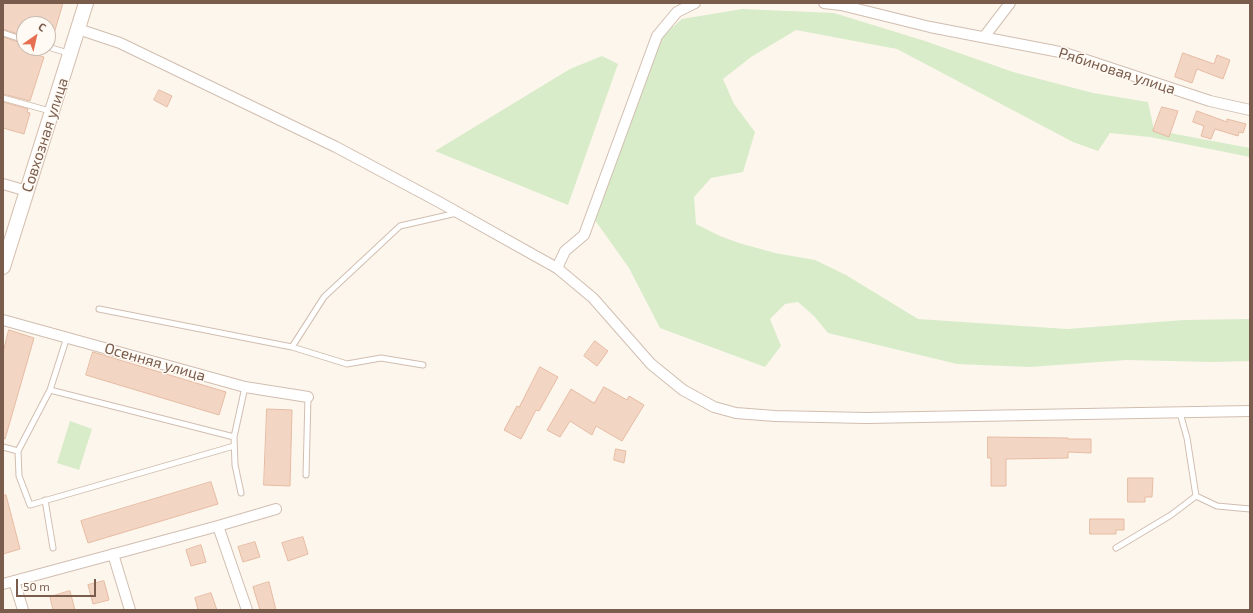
<!DOCTYPE html>
<meta charset="utf-8">
<style>
body{margin:0}
#map{position:relative;width:1253px;height:613px;overflow:hidden;background:#fdf6ec;font-family:"Exo 2",sans-serif}
canvas{display:block}
.frame{position:absolute;inset:0;border:4px solid #7a5c4d;pointer-events:none}
.north{position:absolute;left:16px;top:16px;width:40px;height:40px;box-sizing:border-box;background:#fffaf3;border:1px solid #cabbb1;border-radius:50%;rotate:34deg;font-size:11px;font-weight:700;line-height:16px;text-align:center;color:#7a5c4d}
.north::after{content:'';display:block;margin:auto;width:14px;height:18px;background:#e76f51;clip-path:polygon(50% 0,100% 100%,50% 72%,0 100%)}
.scale{position:absolute;left:16px;top:579px;width:80px;height:18px;box-sizing:border-box;border:2px solid #7a5c4d;border-top:0;padding-left:5px;font-size:12px;line-height:14px;white-space:nowrap;color:#7a5c4d;-webkit-text-stroke:3px #fffaf3;paint-order:stroke}
</style>
<div id="map">
<canvas width="1253" height="613"></canvas>
<div class="frame"></div>
<div class="north">С</div>
<div class="scale">50 m</div>
</div>
<script>
const c = document.querySelector('canvas').getContext('2d');
c.lineJoin = 'round';
function paint(path, color) {
  c.fillStyle = color;
  c.fill(path, 'evenodd');
}
function stroke(path, color, width, dash) {
  c.strokeStyle = color;
  c.lineWidth = width;
  c.lineCap = dash ? 'butt' : 'round';
  c.setLineDash(dash || []);
  c.stroke(path);
}
function drawText(font, color, halo, rows, align = 'center') {
  c.font = font + ' "Exo 2",sans-serif';
  c.lineWidth = 3;
  c.setLineDash([]);
  c.textBaseline = 'middle';
  c.strokeStyle = halo;
  c.fillStyle = color;
  for (const [text, x, y, turn = 0] of rows) {
    c.save();
    c.translate(x, y);
    c.rotate((+turn || 0) * Math.PI / 180);
    c.textAlign = isNaN(turn) ? turn : align;
    if (halo) c.strokeText(text, 0, 0);
    c.fillText(text, 0, 0);
    c.restore();
  }
}
paint(new Path2D(`
 M742,9L834,13L925,41L1013,72L1093,93L1148,102L1154,130L1250,148V157L1150,137L1110,133L1098,151L1073,142L897,49L796,30L751,57L723,79L734,104L755,132L743,172L711,178L694,197L696,224L720,236L739,243L775,253L815,260L846,275L918,319L1067,329L1184,320L1250,319V361L1213,362L1127,360L1030,367L957,364L828,333L814,316L798,302L785,304L770,319L781,346L765,367L660,328L629,268L592,216L657,41L682,19Z
 M602,56L618,64L568,205L435,151L570,69Z
 M70,421L92,429L79,470L57,463Z`), '#d8ecc9');
const building = new Path2D(`
 M4,3H63L51,44L48,43V24H24V36L3,29V5Z
 M3,37L24,44V51L44,57L30,101L3,94Z
 M1183,53L1214,64L1217,55L1230,60L1223,79L1197,69L1192,83L1175,77Z
 M159,90L172,96L167,107L154,100Z
 M3,102L28,109L27,112L30,113L24,134L3,128Z
 M1162,107L1178,111L1169,137L1153,131Z
 M1197,111L1227,122V119L1246,124L1243,133L1239,132L1238,136L1215,129L1211,139L1201,136L1204,126L1193,122Z
 M9,330L34,338L5,439L3,438V353Z
 M595,341L608,351L597,366L584,356Z
 M93,352L226,392L219,415L86,375Z
 M540,367L558,377L539,411L536,410L521,439L504,430L517,406L519,407Z
 M604,387L627,400L629,396L644,405L622,441L596,426L592,435L570,421L560,437L547,430L571,389L594,403Z
 M267,409L292,410L290,486L264,485Z
 M988,437L1068,438V439H1091V453L1068,452V458L1006,459V486H991V458H988Z
 M616,449L626,451L624,463L614,460Z
 M1128,478H1153L1152,497H1145V502H1128Z
 M211,482L218,504L88,543L81,521Z
 M6,495L20,549L3,554V496Z
 M1090,519H1124V530H1116V534H1090Z
 M303,537L308,554L288,561L282,543Z
 M255,542L260,557L243,562L238,547Z
 M201,545L206,562L191,566L186,550Z
 M104,581L109,600L93,604L88,585Z
 M269,582L276,610H260L253,587Z
 M70,591L75,610H53L50,597Z
 M211,593L217,610H198L195,598Z`);
paint(building, '#f3d5c3');
stroke(building, '#e6bba3', 1);
const service = new Path2D(`
 M3,33L24,40
 M48,47L68,53
 M3,98L50,111
 M99,309L292,347
 M67,337L50,390L18,451L19,476L30,505L234,446
 M423,365L381,358L347,364L292,347L324,297L400,226L457,213
 M50,390L234,437L235,465L241,493
 M234,437L245,387
 M3,447L18,451
 M306,475L308,397
 M1196,496L1217,506L1250,509
 M45,500L53,548
 M1116,548L1171,515L1196,496L1187,438L1180,413`);
const minor = new Path2D(`
 M824,3L841,5L930,27L1065,53L1210,101L1250,110
 M78,29L120,43L336,147L439,202L557,268L593,298L651,364L683,390L714,407L736,413L775,416L866,418L1250,411
 M984,37L1010,3
 M3,184L27,191
 M557,268L565,251L584,235L657,36L677,12L695,3
 M3,320L245,387L308,397
 M218,526L247,610
 M113,554L130,610
 M14,581L23,610
 M3,584L218,526L276,509`);
const secondary = new Path2D(`
 M3,267L86,3`);
stroke(service, '#d1beb0', 7);
stroke(minor, '#d1beb0', 12);
stroke(secondary, '#d6c0b0', 16);
stroke(service, '#fff', 5);
stroke(minor, '#fff', 10);
stroke(secondary, '#fff', 14);
drawText('15px', '#7a5c4d', '#fffaf3', [
 ["Рябиновая улица",1117,71,18],
 ["Совхозная улица",45,135,-72],
 ["Осенняя улица",155,362,16]
]);
</script>
